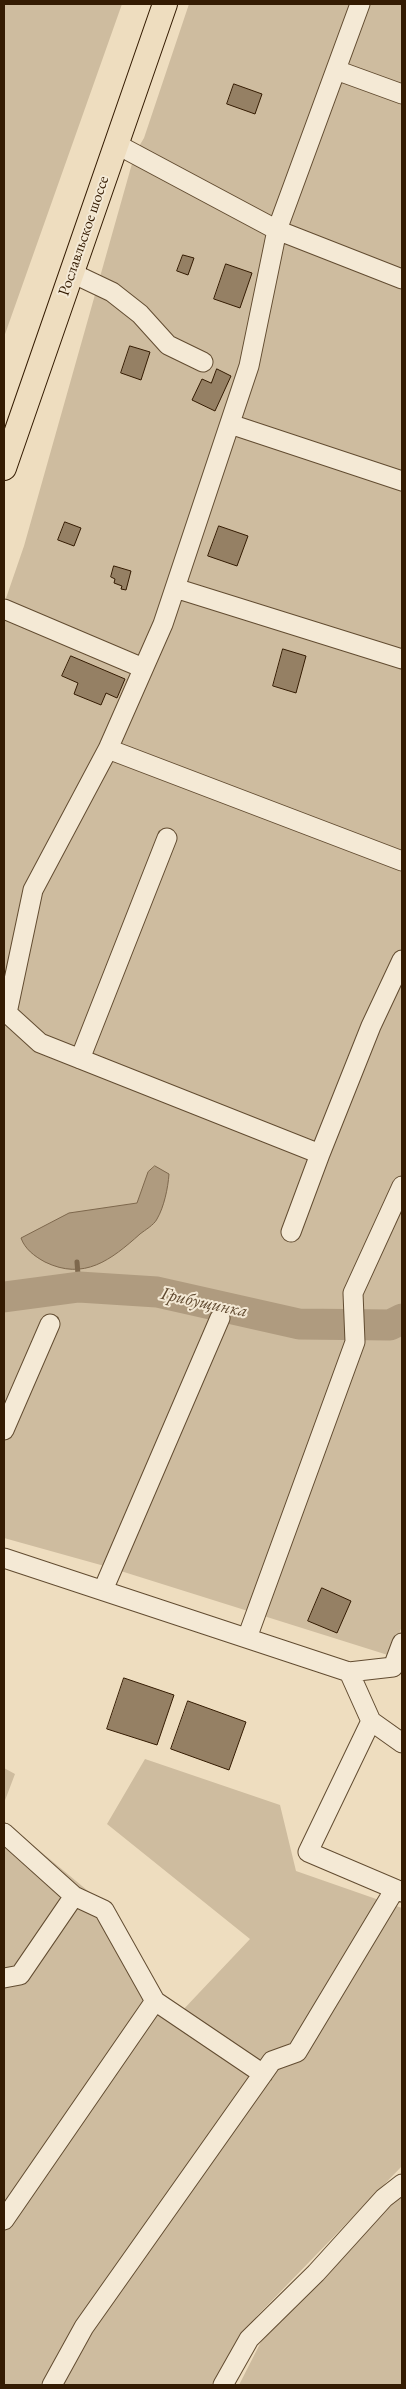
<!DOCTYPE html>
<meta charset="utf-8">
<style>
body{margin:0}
#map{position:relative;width:406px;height:2389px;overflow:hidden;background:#eeddbf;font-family:"EB Garamond",serif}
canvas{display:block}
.frame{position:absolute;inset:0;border:5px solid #341b02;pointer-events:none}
</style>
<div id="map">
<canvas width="406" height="2389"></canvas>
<div class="frame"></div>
</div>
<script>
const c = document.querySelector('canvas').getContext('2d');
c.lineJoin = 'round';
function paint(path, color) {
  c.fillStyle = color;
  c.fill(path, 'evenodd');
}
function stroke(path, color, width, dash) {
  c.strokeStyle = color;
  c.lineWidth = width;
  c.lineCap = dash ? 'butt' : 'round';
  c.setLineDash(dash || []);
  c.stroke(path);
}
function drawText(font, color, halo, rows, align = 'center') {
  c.font = font + ' "EB Garamond",serif';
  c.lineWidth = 4;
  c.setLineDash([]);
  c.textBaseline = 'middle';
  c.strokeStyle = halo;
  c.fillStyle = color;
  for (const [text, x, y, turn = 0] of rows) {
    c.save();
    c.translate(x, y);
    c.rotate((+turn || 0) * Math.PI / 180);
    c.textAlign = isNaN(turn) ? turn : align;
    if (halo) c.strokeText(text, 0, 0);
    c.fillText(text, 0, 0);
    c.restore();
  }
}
paint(new Path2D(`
 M4,4H122L4,337Z
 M189,4H402V1626L391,1656L108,1567L4,1538V604L24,546L135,153L144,138Z
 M145,1759L280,1805L296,1871L402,1908V2166L257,2316L219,2385H4V1821L106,1906L164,2001L181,2012L250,1939L107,1824Z
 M4,1768L15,1774L4,1803Z
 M402,2189V2385H239L268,2328Z`), '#cebc9f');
const water = new Path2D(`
 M155,1166L169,1174C168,1188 164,1207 157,1219C154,1225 145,1230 140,1234C111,1260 84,1281 45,1262C34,1256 25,1249 21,1238L69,1213L137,1203L148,1172Z`);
paint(water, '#af9b7f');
stroke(water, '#7e684d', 1);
stroke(new Path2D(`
 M77,1262L79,1287`), '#7e684d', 5);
stroke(new Path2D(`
 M4,1297L79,1287L157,1292L299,1324L390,1325L402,1319`), '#af9b7f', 31);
const building = new Path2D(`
 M234,84L262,94L255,114L227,104Z
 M183,255L194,258L188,275L177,271Z
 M226,264L252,273L240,308L214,299Z
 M130,346L150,352L141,380L121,373Z
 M217,369L231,376L215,411L192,400L202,379L211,383Z
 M65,522L81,528L74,546L58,540Z
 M219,526L248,536L237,566L208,556Z
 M114,566L131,571L126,590L121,589L122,586L114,583L115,579L111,577Z
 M283,649L306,656L296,693L273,686Z
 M71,656L125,679L117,698L106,693L101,705L74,694L78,683L62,676Z
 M322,1588L351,1601L337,1633L308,1621Z
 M124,1678L174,1695L157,1745L107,1729Z
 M188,1701L246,1722L229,1770L171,1749Z`);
paint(building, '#958064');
stroke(building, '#341b02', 1);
const minor = new Path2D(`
 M360,4L277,230L402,279
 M336,70L402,94
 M72,273L112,292L140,314L168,345L203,362
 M230,424L402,481
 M175,588L402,659
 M4,609L143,668
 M108,749L163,624L249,366L277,230L116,144
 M402,861L108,749L33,890L7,1013L40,1043L320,1154L371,1026L402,960
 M80,1059L167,838
 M291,1232L320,1154
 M4,1430L50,1324
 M4,1558L349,1672L371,1721L402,1743
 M103,1590L220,1318
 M247,1638L355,1342L353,1293L402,1186
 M349,1672L393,1667L402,1643
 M371,1721L308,1852L402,1892
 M4,1833L74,1896
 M4,1978L20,1975L74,1896L104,1910L155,2001L4,2220
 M155,2001L263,2074
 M52,2385L84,2327L272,2061L297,2052L395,1889
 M223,2385L249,2339L316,2273L384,2198L402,2184`);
const major = new Path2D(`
 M4,468L165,4`);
stroke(minor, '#624c31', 21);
stroke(major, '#341b02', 26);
stroke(minor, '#f4e9d5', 19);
stroke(major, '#eeddbf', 24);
drawText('16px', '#341b02', '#f4e9d5', [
 ["Рославльское шоссе",84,236,-71]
]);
drawText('italic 18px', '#5f482e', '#f4e9d5', [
 ["Грибущинка",204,1303,12]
]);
</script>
